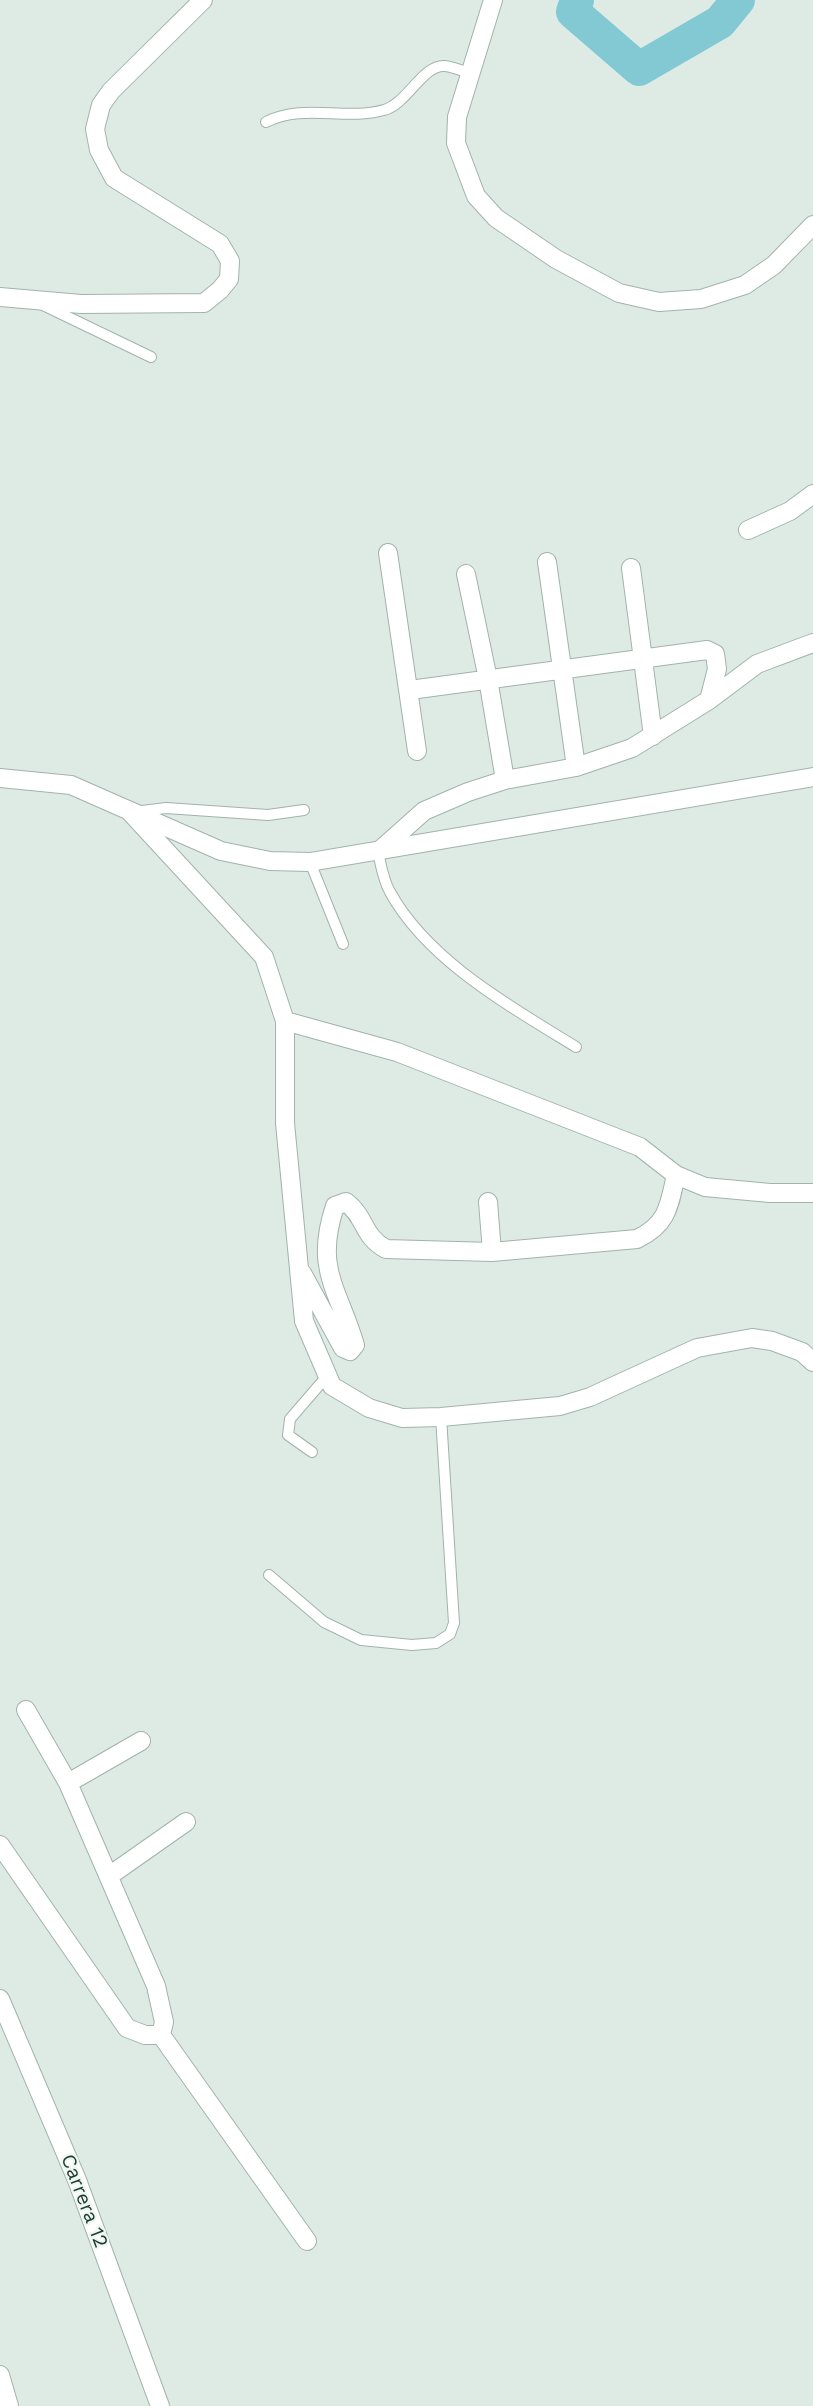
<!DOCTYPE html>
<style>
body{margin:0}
canvas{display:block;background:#deebe5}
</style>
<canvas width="813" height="2406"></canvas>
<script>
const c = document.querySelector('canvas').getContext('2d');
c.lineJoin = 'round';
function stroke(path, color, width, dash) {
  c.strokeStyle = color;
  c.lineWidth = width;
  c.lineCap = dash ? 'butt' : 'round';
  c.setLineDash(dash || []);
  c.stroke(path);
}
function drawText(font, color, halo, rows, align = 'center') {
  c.font = font + ' "Work Sans",sans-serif';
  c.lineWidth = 4.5;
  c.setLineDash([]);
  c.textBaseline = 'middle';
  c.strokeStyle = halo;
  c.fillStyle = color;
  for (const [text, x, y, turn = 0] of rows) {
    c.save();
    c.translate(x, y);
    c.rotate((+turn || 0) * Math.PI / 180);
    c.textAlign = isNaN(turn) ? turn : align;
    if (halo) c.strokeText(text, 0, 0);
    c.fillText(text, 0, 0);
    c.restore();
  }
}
stroke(new Path2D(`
 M577,0L573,12L639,69L720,22L738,0`), '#82c9d4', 34);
const service = new Path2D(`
 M266,122C304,103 344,121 384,110C407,104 423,64 445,66C454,67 463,71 472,74
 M43,305L151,357
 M134,812L166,808L268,815L304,810
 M378,852C381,865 383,880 390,892C428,961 511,1007 576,1047
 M310,862L343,944
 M312,1452L288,1435L290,1419L328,1375
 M269,1575L324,1622L361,1640L412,1645L436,1643L450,1634L454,1623L441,1417`);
const minor = new Path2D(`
 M0,297L81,304L204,303L220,290L229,279L230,261L220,244L114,178L99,150L95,129L101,105L111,91L203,0
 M748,530L790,511L813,494
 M388,553L417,751
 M547,562L576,767
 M631,568L653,736
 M466,574L488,679L505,780
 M410,690L707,650L715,654L717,669L709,700
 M131,813L264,957L285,1021V1123L304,1321L332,1386L369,1408L402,1418L441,1417L560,1406L590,1397L697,1348L752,1338L772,1341L802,1352L813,1362
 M378,852L424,811L468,792L505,780L576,767L632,748L709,700L757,664L813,643
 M285,1021L397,1052L640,1147L676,1175L705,1187L770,1193H813
 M488,1202L492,1252
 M302,1273L343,1348L350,1351L355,1345C338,1288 314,1269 335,1206L346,1202C366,1217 362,1236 386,1249L492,1252L637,1239C668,1224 669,1206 676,1175
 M68,1783L141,1741
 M0,1845L127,2028L145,2035H161L164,2022L156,1986L68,1783L26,1710
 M109,1876L186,1822
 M161,2035L307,2241
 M0,2375L9,2406`);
const tertiary = new Path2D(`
 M493,0L457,117L456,143L476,196L496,218L556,259L619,293L659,302L701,299L745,285L774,265L813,225
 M0,778L71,785L221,851L270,861L310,862L813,777
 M0,1999L77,2180L160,2406`);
stroke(service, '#a1b3ac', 12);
stroke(minor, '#a1b3ac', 20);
stroke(tertiary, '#a1b3ac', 20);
stroke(service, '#fff', 10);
stroke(minor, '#fff', 18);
stroke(tertiary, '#fff', 18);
drawText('20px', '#1f3b33', '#eff7f3', [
 ["Carrera 12",84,2201,69]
]);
</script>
